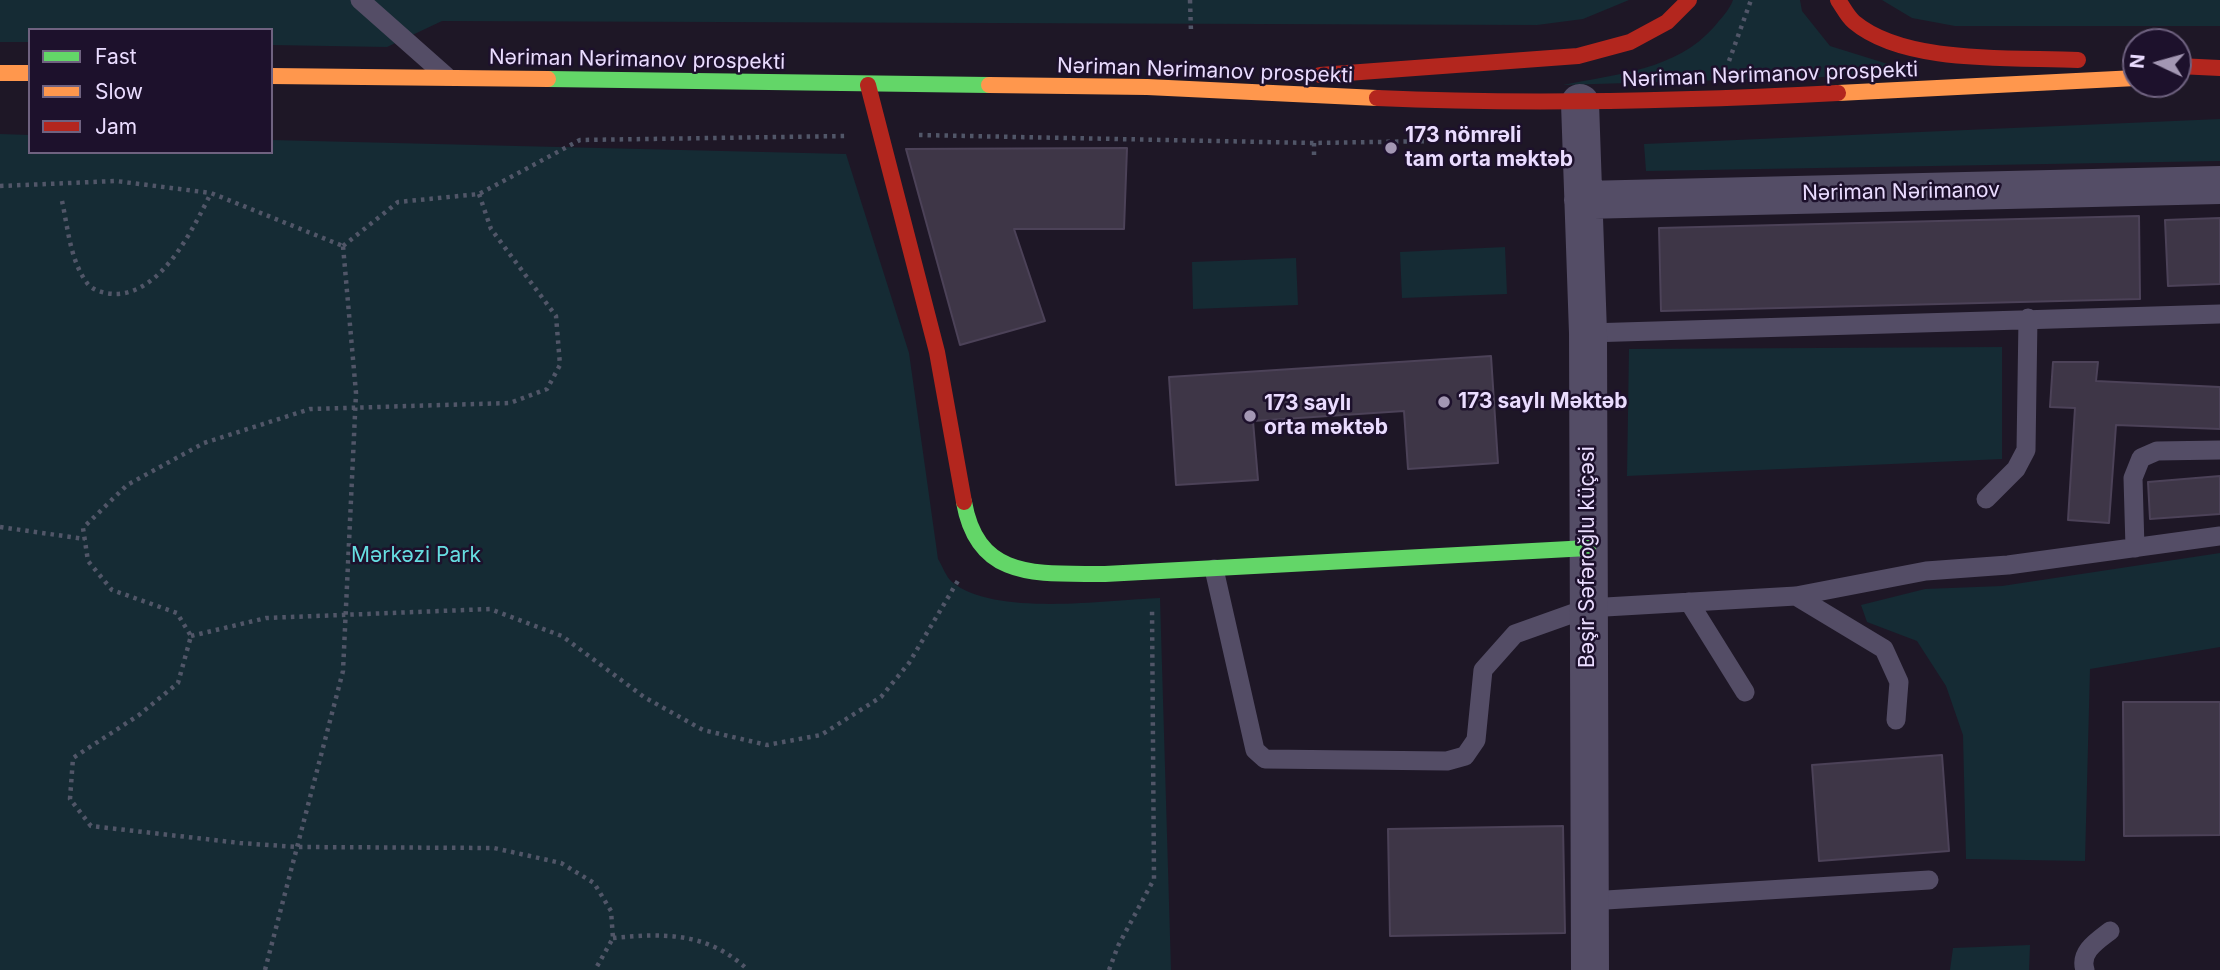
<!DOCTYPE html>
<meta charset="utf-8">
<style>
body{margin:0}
#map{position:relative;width:2220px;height:970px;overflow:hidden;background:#1e1726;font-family:Inter,sans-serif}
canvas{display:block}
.legend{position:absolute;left:28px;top:28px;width:245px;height:126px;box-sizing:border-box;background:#1d112c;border:2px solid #6f6280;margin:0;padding:9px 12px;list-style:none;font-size:21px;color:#eadcff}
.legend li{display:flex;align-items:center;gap:14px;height:35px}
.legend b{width:35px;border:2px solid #6f6280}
.north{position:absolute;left:2122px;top:28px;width:70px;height:70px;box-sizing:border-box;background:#1d112c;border:2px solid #6f6280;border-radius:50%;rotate:275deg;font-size:19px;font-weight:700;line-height:28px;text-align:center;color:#eadcff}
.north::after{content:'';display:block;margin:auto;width:24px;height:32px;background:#a397b3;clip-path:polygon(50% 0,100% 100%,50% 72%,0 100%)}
</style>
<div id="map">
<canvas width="2220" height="970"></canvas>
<ul class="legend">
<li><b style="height:9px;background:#63d668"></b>Fast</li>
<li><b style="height:9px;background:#ff974d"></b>Slow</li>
<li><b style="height:9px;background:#b3261e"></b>Jam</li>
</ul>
<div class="north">N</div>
</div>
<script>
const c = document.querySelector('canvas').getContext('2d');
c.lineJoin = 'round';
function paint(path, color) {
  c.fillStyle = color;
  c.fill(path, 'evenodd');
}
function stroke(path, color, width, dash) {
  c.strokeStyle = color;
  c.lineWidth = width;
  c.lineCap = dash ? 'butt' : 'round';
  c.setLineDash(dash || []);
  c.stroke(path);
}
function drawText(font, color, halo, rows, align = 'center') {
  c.font = font + ' Inter,sans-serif';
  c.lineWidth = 5;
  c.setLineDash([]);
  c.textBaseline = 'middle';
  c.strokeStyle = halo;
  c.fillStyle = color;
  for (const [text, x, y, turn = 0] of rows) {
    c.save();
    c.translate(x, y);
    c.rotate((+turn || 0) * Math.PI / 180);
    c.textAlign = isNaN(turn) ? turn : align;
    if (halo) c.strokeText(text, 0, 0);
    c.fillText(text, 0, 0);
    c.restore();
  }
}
paint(new Path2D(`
 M0,0H1629L1583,19L1537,25L442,21L387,47L271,45V30H30V42H0Z
 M1733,0H1800L1802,11L1830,46L1920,74L1563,85C1617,74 1676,70 1714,27C1721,18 1729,11 1733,0Z
 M1882,0H2220V26H1955L1912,18Z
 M2220,119V161L1646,171L1644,144Z
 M0,134L30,135V152H271V140L846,154L909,353L938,559C942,565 946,577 952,582C995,617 1106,600 1160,598L1171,970H0Z
 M1505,247L1507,294L1402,298L1400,252Z
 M1296,258L1298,305L1193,309L1192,262Z
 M2002,347V459L1627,476L1629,349Z
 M2220,553V647L2090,669L2085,861L1966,859L1963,735L1946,686L1917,641L1867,622L1861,605L1925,589L2002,586Z
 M2030,945L2029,970H1950L1953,948Z`), '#152b34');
const building = new Path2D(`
 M1127,148L1124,229H1014L1045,321L960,345L906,149Z
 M2139,216L2140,299L1661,311L1659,228Z
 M2220,218V284L2168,286L2165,220Z
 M1491,356L1498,463L1408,469L1404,411L1253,421L1258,480L1176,485L1169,377Z
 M2053,362H2098L2096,381L2220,387V429L2116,425L2109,523L2068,520L2075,408L2050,407Z
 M2220,476V514L2150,519L2148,482Z
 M2123,702H2220V835L2124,836Z
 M1942,755L1949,851L1819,861L1812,765Z
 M1563,826L1565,933L1390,936L1388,829Z`);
paint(building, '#3e3647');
stroke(building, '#4c4258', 2);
stroke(new Path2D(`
 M1190,0L1191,32
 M1729,61L1751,0
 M919,135L1314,143L1435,141
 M1314,143V158
 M0,186L116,181L211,193L343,246
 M479,194L491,229L556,316L560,365L547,389L510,403L310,409L204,443L127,485L83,528L88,561L112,590L177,613L191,636L178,683L139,715L73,758L70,799L91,826L240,843L298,847L494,848L561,863L594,883L611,911L613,938L595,970
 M62,201C68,228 70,260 87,283C93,291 106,294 116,294C162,293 193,229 211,193
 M343,246L398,202L479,194L580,140L845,136
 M0,527L85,539
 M191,636L266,618L490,609L562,636L644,697L703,730L767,745L821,735L881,697L909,663L959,579
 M613,938C664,933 708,932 748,970
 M265,970L343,671L356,393L343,246
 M1109,970L1118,946L1154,879L1152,607`), '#515668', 4.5, [3.5, 5]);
stroke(new Path2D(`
 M360,0L446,76
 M1588,333L2220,314
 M1986,499L2016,469L2026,450L2028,318
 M2135,548L2133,478L2141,458L2157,451L2220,450
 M1214,569L1255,750L1265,759L1447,761L1465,756L1476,740L1483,670L1515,634L1588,608L1796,596L1926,571L2008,565L2220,536
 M1796,596L1884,649L1899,682L1896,720
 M1689,602L1745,692
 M1590,901L1929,880
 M2085,970C2079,952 2097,941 2110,931`), '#544d66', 19);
stroke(new Path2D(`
 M1580,103L1588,333L1590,970
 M1583,200L2220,185`), '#544d66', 38);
stroke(new Path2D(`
 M548,79L989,85
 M964,502C978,582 1040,573 1105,574L1588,548`), '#63d668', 16);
stroke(new Path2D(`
 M0,73H30
 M271,76L548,79
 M989,85L1147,87L1377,98
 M1838,93L2136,78`), '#ff974d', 16);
stroke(new Path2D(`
 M1838,0C1843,7 1847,16 1854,22C1905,65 2014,57 2078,60
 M2178,66L2220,68
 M1320,75L1578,56L1630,42L1667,22L1689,0
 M868,85L937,352L964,502
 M1377,98C1531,105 1685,101 1838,93`), '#b3261e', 16);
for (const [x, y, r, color] of [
 [1391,148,7,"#a397b3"],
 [1444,402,7,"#a397b3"],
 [1250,416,7,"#a397b3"]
]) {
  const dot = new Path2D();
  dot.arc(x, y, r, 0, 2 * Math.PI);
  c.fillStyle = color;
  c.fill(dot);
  stroke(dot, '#1d112c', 2.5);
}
drawText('21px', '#eadcff', '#1d112c', [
 ["Nəriman Nərimanov prospekti",637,60,1],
 ["Nəriman Nərimanov prospekti",1205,71,2],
 ["Nəriman Nərimanov prospekti",1770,75,-2],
 ["Nəriman Nərimanov",1901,192,-1],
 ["Bəşir Səfəroğlu küçəsi",1588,557,-90]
]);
drawText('bold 21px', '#eadcff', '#1d112c', [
 ["173 nömrəli",1405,136],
 ["tam orta məktəb",1405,160],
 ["173 saylı Məktəb",1458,402],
 ["173 saylı",1264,404],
 ["orta məktəb",1264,428]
], 'left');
drawText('21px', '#66dde1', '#1d112c', [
 ["Mərkəzi Park",416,556]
]);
</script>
